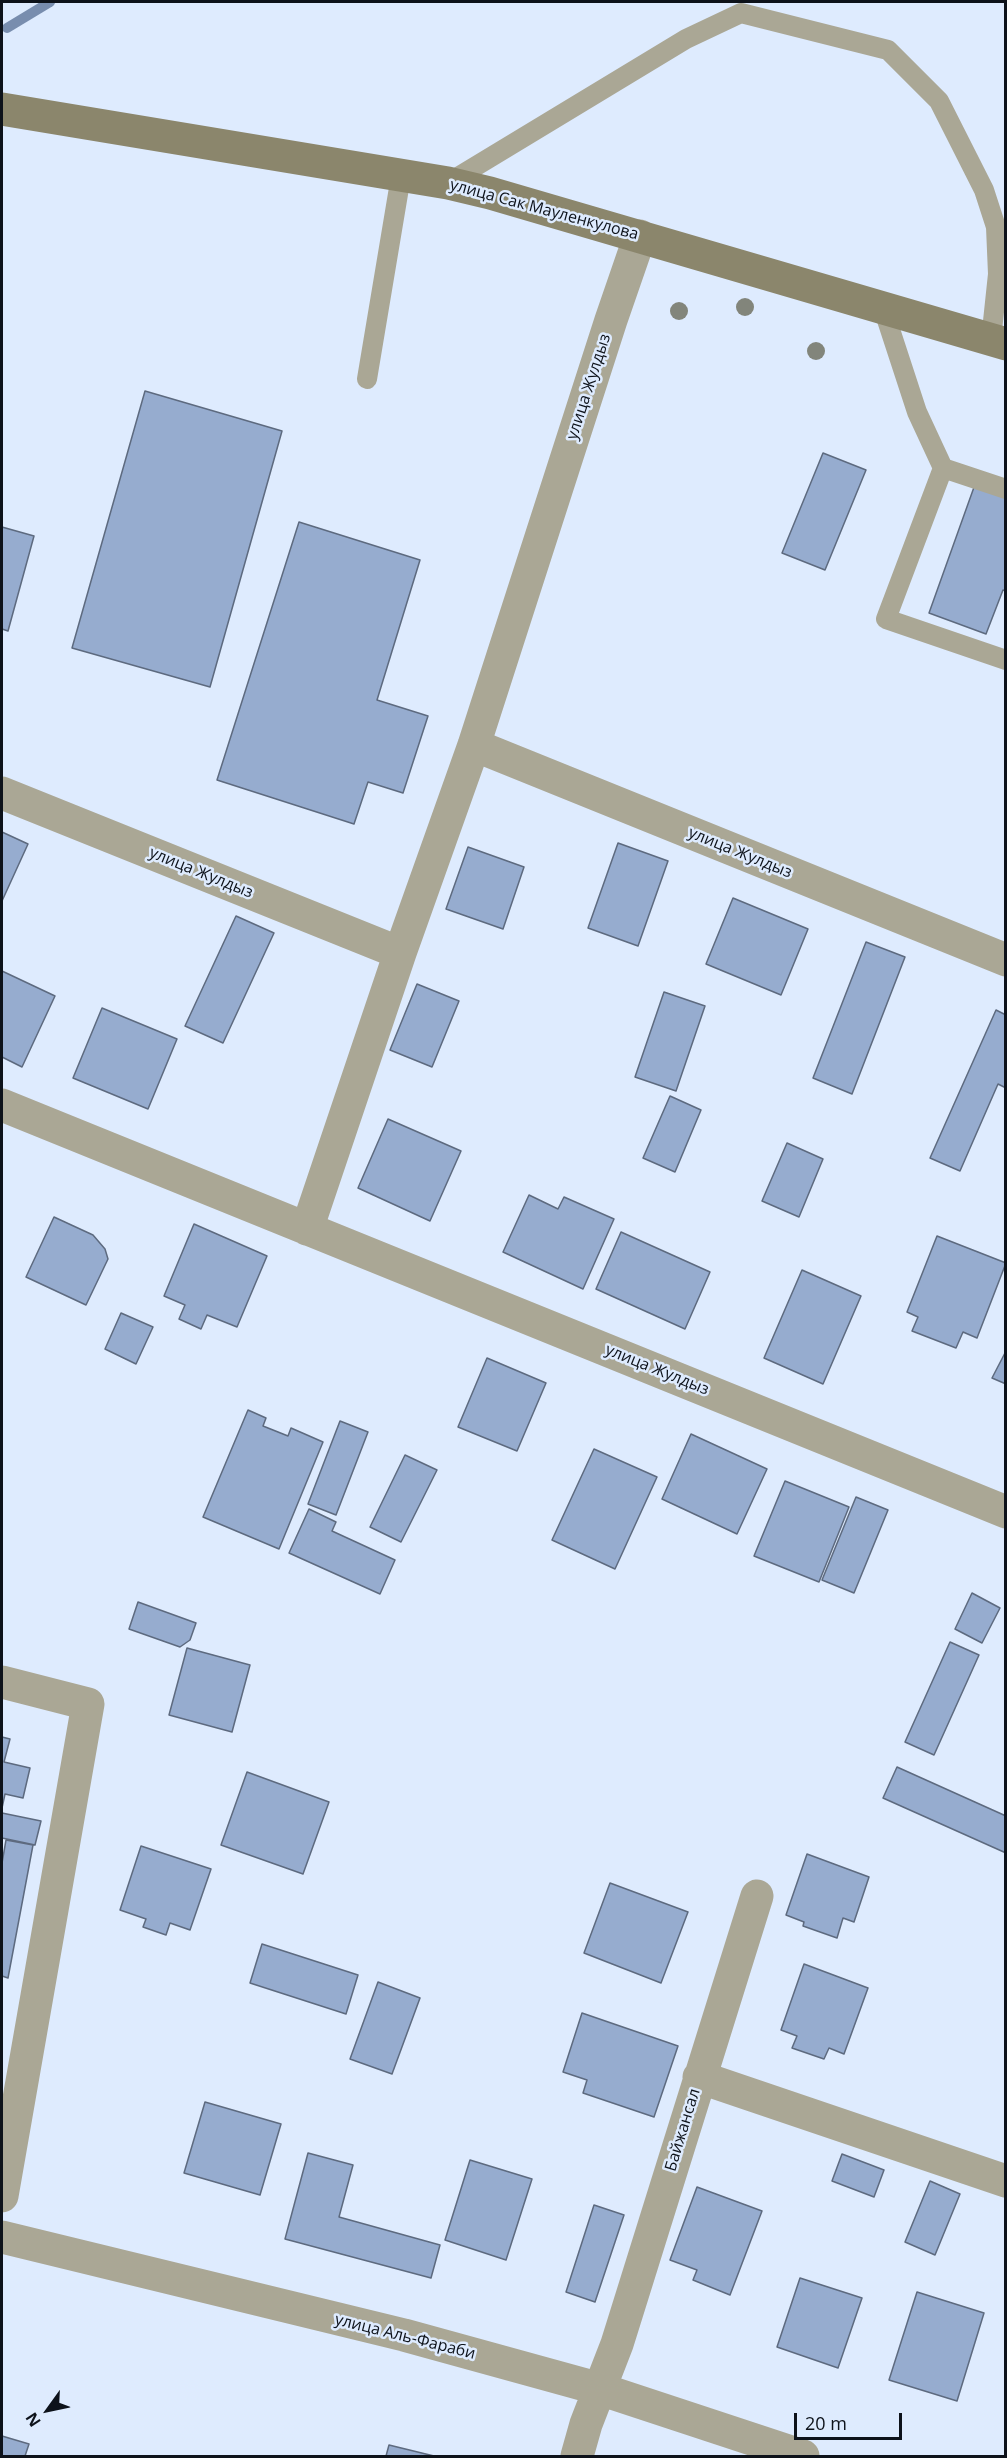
<!DOCTYPE html>
<meta charset="utf-8">
<style>
body{margin:0}
#map{position:relative;width:1007px;height:2458px;overflow:hidden;background:#deebfe;font-family:"Open Sans",sans-serif}
canvas{display:block}
.frame{position:absolute;inset:0;border:3px solid #0d121a;pointer-events:none}
.north{position:absolute;left:18px;top:2380px;width:60px;height:60px;-webkit-text-stroke:4px #deebfe;paint-order:stroke;rotate:237deg;font-size:16px;font-weight:700;line-height:24px;text-align:center;color:#0d121a}
.north::after{content:'';display:block;margin:auto;width:21px;height:27px;background:#0d121a;clip-path:polygon(50% 0,100% 100%,50% 72%,0 100%)}
.scale{position:absolute;left:794px;top:2413px;width:108px;height:27px;box-sizing:border-box;border:3px solid #0d121a;border-top:0;padding-left:8px;font-size:18px;line-height:21px;white-space:nowrap;color:#0d121a;-webkit-text-stroke:4px #deebfe;paint-order:stroke}
</style>
<div id="map">
<canvas width="1007" height="2458"></canvas>
<div class="frame"></div>
<div class="north">N</div>
<div class="scale">20 m</div>
</div>
<script>
const c = document.querySelector('canvas').getContext('2d');
c.lineJoin = 'round';
function stroke(path, color, width, dash) {
  c.strokeStyle = color;
  c.lineWidth = width;
  c.lineCap = dash ? 'butt' : 'round';
  c.setLineDash(dash || []);
  c.stroke(path);
}
function paint(path, color) {
  c.fillStyle = color;
  c.fill(path, 'evenodd');
}
function drawText(font, color, halo, rows, align = 'center') {
  c.font = font + ' "Open Sans",sans-serif';
  c.lineWidth = 5;
  c.setLineDash([]);
  c.textBaseline = 'middle';
  c.strokeStyle = halo;
  c.fillStyle = color;
  for (const [text, x, y, turn = 0] of rows) {
    c.save();
    c.translate(x, y);
    c.rotate((+turn || 0) * Math.PI / 180);
    c.textAlign = isNaN(turn) ? turn : align;
    if (halo) c.strokeText(text, 0, 0);
    c.fillText(text, 0, 0);
    c.restore();
  }
}
stroke(new Path2D(`
 M7,28L50,2`), '#788dae', 10);
const building = new Path2D(`
 M145,391L282,431L210,687L72,648Z
 M823,453L866,470L825,570L782,553Z
 M978,476L1006,486V591L1003,590L986,634L929,613Z
 M299,522L420,560L377,700L428,716L403,793L368,782L354,824L217,780Z
 M2,527L34,536L8,631L2,629Z
 M2,832L28,844L2,901Z
 M618,843L668,861L638,946L588,928Z
 M468,847L524,867L503,929L446,909Z
 M733,898L808,929L781,995L706,964Z
 M236,916L274,933L223,1043L185,1026Z
 M866,942L905,957L852,1094L813,1078Z
 M2,971L55,996L22,1067L2,1057Z
 M417,984L459,1001L432,1067L390,1050Z
 M664,992L705,1006L676,1091L635,1077Z
 M102,1008L177,1039L148,1109L73,1078Z
 M996,1010L1006,1015V1088L998,1084L960,1171L930,1158Z
 M670,1096L701,1110L675,1172L643,1158Z
 M388,1119L461,1151L430,1221L358,1188Z
 M787,1143L823,1159L799,1217L762,1201Z
 M529,1195L558,1209L564,1197L614,1219L583,1289L503,1252Z
 M54,1217L93,1235L105,1249L108,1259L86,1305L26,1277Z
 M194,1224L267,1256L237,1327L207,1315L201,1329L179,1319L185,1305L164,1296Z
 M621,1232L710,1272L685,1329L596,1289Z
 M937,1236L1006,1263L977,1338L963,1332L956,1348L912,1331L918,1317L907,1312Z
 M802,1270L861,1296L823,1384L764,1358Z
 M121,1313L153,1327L136,1364L105,1349Z
 M1006,1351V1384L992,1378Z
 M487,1358L546,1383L517,1451L458,1427Z
 M248,1410L266,1418L263,1426L288,1436L291,1428L323,1442L279,1549L203,1517Z
 M340,1421L368,1432L336,1515L308,1504Z
 M691,1434L767,1469L737,1534L662,1499Z
 M594,1449L657,1477L615,1569L552,1540Z
 M405,1455L437,1470L401,1542L370,1527Z
 M785,1481L849,1507L819,1582L754,1556Z
 M856,1497L888,1510L854,1593L822,1580Z
 M309,1509L336,1522L332,1531L395,1560L380,1594L289,1553Z
 M972,1593L1000,1608L982,1643L955,1629Z
 M138,1602L196,1623L190,1640L180,1647L129,1629Z
 M950,1642L979,1655L934,1755L905,1742Z
 M187,1648L250,1665L232,1732L169,1715Z
 M2,1737L10,1739L4,1762L30,1768L23,1798L5,1794L2,1808Z
 M897,1767L1006,1816V1853L883,1798Z
 M247,1772L329,1802L303,1874L221,1845Z
 M2,1813L41,1821L35,1845L2,1838Z
 M6,1840L33,1845L8,1978L2,1976V1863Z
 M141,1846L211,1869L190,1930L170,1923L166,1935L143,1927L146,1919L120,1910Z
 M807,1854L869,1877L854,1922L843,1918L837,1938L803,1926L804,1922L786,1915Z
 M610,1883L688,1912L661,1983L584,1953Z
 M262,1944L358,1975L346,2014L250,1983Z
 M804,1964L868,1988L844,2054L829,2048L824,2059L792,2048L797,2036L781,2030Z
 M378,1982L420,1998L392,2074L350,2059Z
 M582,2013L678,2046L654,2117L583,2093L587,2080L563,2072Z
 M205,2102L281,2124L260,2195L184,2173Z
 M308,2153L353,2165L339,2217L440,2245L431,2278L285,2239Z
 M842,2154L884,2170L874,2197L832,2181Z
 M470,2160L532,2179L506,2260L445,2240Z
 M930,2181L960,2194L935,2255L905,2242Z
 M697,2187L762,2211L730,2295L693,2280L697,2270L670,2260Z
 M594,2205L624,2215L595,2302L566,2292Z
 M800,2278L862,2298L838,2368L777,2347Z
 M917,2292L984,2313L957,2401L889,2380Z
 M2,2436L29,2444L25,2456H2Z
 M389,2445L434,2456H386Z`);
paint(building, '#96accf');
stroke(building, '#5d6a7f', 1.5);
stroke(new Path2D(`
 M448,183L686,39L741,13L888,50L939,101L984,190L996,227L998,274L991,340
 M883,308L917,412L943,468L1006,489
 M367,379L401,176
 M943,468L886,619L1006,660`), '#aaa795', 20);
stroke(new Path2D(`
 M474,745L1006,960
 M2,793L400,953
 M2,1105L1006,1512
 M307,1229L400,953L474,745L611,320L640,236
 M2,1682L88,1704L2,2196
 M699,2077L1006,2181
 M2,2237L404,2335L600,2389L803,2456
 M577,2456L586,2424L617,2344L757,1896`), '#aaa795', 33);
stroke(new Path2D(`
 M2,109L448,183L490,193L1006,344`), '#8b866c', 33);
c.fillStyle = '#82857b';
for (const [x, y] of [
 [745,307],
 [679,311],
 [816,351]
]) {
  c.beginPath();
  c.arc(x, y, 9, 0, 2 * Math.PI);
  c.fill();
}
drawText('16px', '#0d121a', '#deebfe', [
 ["улица Сак Мауленкулова",544,210,15],
 ["улица Жулдыз",589,387,-72],
 ["улица Жулдыз",740,853,22],
 ["улица Жулдыз",201,873,22],
 ["улица Жулдыз",657,1370,22],
 ["Байжансал",683,2130,-73],
 ["улица Аль-Фараби",405,2337,14]
]);
</script>
